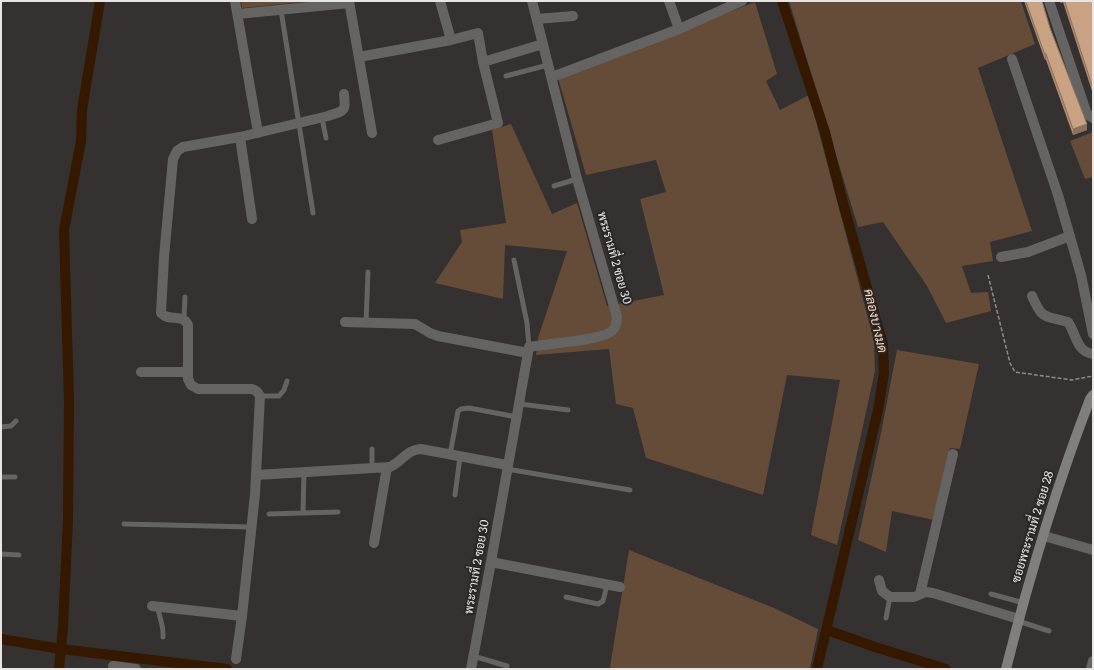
<!DOCTYPE html>
<meta charset="utf-8">
<style>
body{margin:0}
#map{position:relative;width:1094px;height:670px;overflow:hidden;background:#343130;font-family:Literata,serif}
canvas{display:block}
.frame{position:absolute;inset:0;border:2px solid #e7e6e4;pointer-events:none}
</style>
<div id="map">
<canvas width="1094" height="670"></canvas>
<div class="frame"></div>
</div>
<script>
const c = document.querySelector('canvas').getContext('2d');
c.lineJoin = 'round';
function paint(path, color) {
  c.fillStyle = color;
  c.fill(path, 'evenodd');
}
function stroke(path, color, width, dash) {
  c.strokeStyle = color;
  c.lineWidth = width;
  c.lineCap = dash ? 'butt' : 'round';
  c.setLineDash(dash || []);
  c.stroke(path);
}
function drawText(font, color, halo, rows, align = 'center') {
  c.font = font + ' Literata,Sarabun,serif';
  c.lineWidth = 4;
  c.setLineDash([]);
  c.textBaseline = 'middle';
  c.strokeStyle = halo;
  c.fillStyle = color;
  for (const [text, x, y, turn = 0] of rows) {
    c.save();
    c.translate(x, y);
    c.rotate((+turn || 0) * Math.PI / 180);
    c.textAlign = isNaN(turn) ? turn : align;
    if (halo) c.strokeText(text, 0, 0);
    c.fillText(text, 0, 0);
    c.restore();
  }
}
paint(new Path2D(`
 M241,1H312L242,8Z
 M789,1H1021L1035,44L978,68L1032,231L990,242L993,261L962,266L971,293L988,292L991,311L946,323L927,286L883,222L858,227Z
 M755,2L777,74L766,81L780,110L809,95L874,341L875,371L837,545L811,535L840,380L787,375L763,495L646,458L633,408L616,404L609,349L536,355L538,338L567,251L505,245L503,299L435,283L462,242L460,230L506,223L492,130L511,124L552,214L577,203L607,306L664,295L640,199L666,192L656,160L586,175L558,78Z
 M1093,132V177L1085,179L1070,141Z
 M897,350L979,364L960,449L950,448L934,520L892,511L886,552L858,540L881,433Z
 M629,550L774,608L818,629L810,669H614L610,667Z`), '#644c39');
stroke(new Path2D(`
 M782,1L825,132L843,203L883,345L884,373L878,410L817,669
 M827,630L875,647L946,669
 M1,639L61,649L227,669
 M59,669L63,627L68,519L69,401L64,230L81,141L82,110L100,1`), '#351800', 10);
stroke(new Path2D(`
 M988,275L1010,363L1015,372L1072,380L1093,376`), '#8e8c8a', 1.5, [4, 2]);
stroke(new Path2D(`
 M281,10L313,213
 M506,76L548,65
 M322,118L326,138
 M554,186L577,179
 M514,260L527,323L529,347
 M184,319L185,297
 M366,323L368,272
 M260,396H279L284,390L287,381
 M520,404L568,410
 M1,427L11,426L16,421
 M450,455L458,411L461,409L469,408L517,417
 M372,468V449
 M507,469L630,490
 M304,472L303,513L338,512
 M1,477H15
 M455,495L460,457
 M269,514L303,513
 M124,524L251,527
 M1,554L19,555
 M991,594L1024,603
 M566,597L598,604L603,601L607,585
 M158,607C159,619 164,624 163,637
 M886,618L890,597
 M1018,621L1049,631
 M473,656L507,666`), '#656463', 5);
stroke(new Path2D(`
 M235,1L258,133
 M349,1L372,133
 M440,1L451,40L478,33L483,62
 M669,1L679,29
 M1049,1L1087,114L1093,118
 M238,14L349,3
 M537,19L573,16
 M359,57L451,40
 M1012,59L1058,195L1081,275L1093,334
 M552,77L679,29L742,1
 M344,94C346,112 345,110 328,116L240,137L183,147L177,151L173,159L164,257L161,313C169,322 183,313 188,325V379L191,385L198,389H252C256,390 258,392 260,396L256,475L390,467C403,461 406,450 421,449L507,465
 M240,137L252,219
 M438,140L498,123L483,62L543,44
 M1001,257L1028,252L1070,236
 M1032,296C1043,321 1044,315 1068,322C1076,333 1076,352 1093,354
 M345,322L415,324L430,333L438,336L528,353
 M141,372H188
 M1044,536L1093,550
 M374,543L387,467
 M491,562L620,587
 M879,580L882,591L890,597H914L926,592L933,593L1019,619
 M920,594L953,454
 M152,606L242,616L255,494L256,475
 M236,659L242,616
 M113,666L136,669
 M471,669L491,562L529,347C545,344 603,340 612,331C616,327 617,322 617,317L577,179L532,1
 M1091,669L1093,661`), '#656463', 10);
stroke(new Path2D(`
 M1006,669C1029,578 1056,487 1090,399L1093,395`), '#817f7e', 10);
paint(new Path2D(`
 M1024,1H1042L1050,28L1087,130L1073,135L1046,60H1045Z
 M1060,1H1093V94L1063,2L1061,3Z`), '#ad8b72');
paint(new Path2D(`
 M1045,54H1046V60H1045Z
 M1087,124V130L1073,135V129Z`), '#8d715c');
const building = new Path2D(`
 M1026,1H1042L1050,28L1087,124L1073,129L1046,54H1045Z
 M1065,1H1093V88Z`);
paint(building, '#c9a284');
stroke(building, '#8d715c', 1);
drawText('12px', '#e7e6e4', '#2a2726', [
 ["พระรามที่ 2 ซอย 30",614,258,74],
 ["ซอยพระรามที่ 2 ซอย 28",1033,527,-73],
 ["พระรามที่ 2 ซอย 30",477,567,-80]
]);
drawText('italic 13px', '#fdd9bd', '#2a2726', [
 ["คลองบางมด",875,321,77]
]);
</script>
